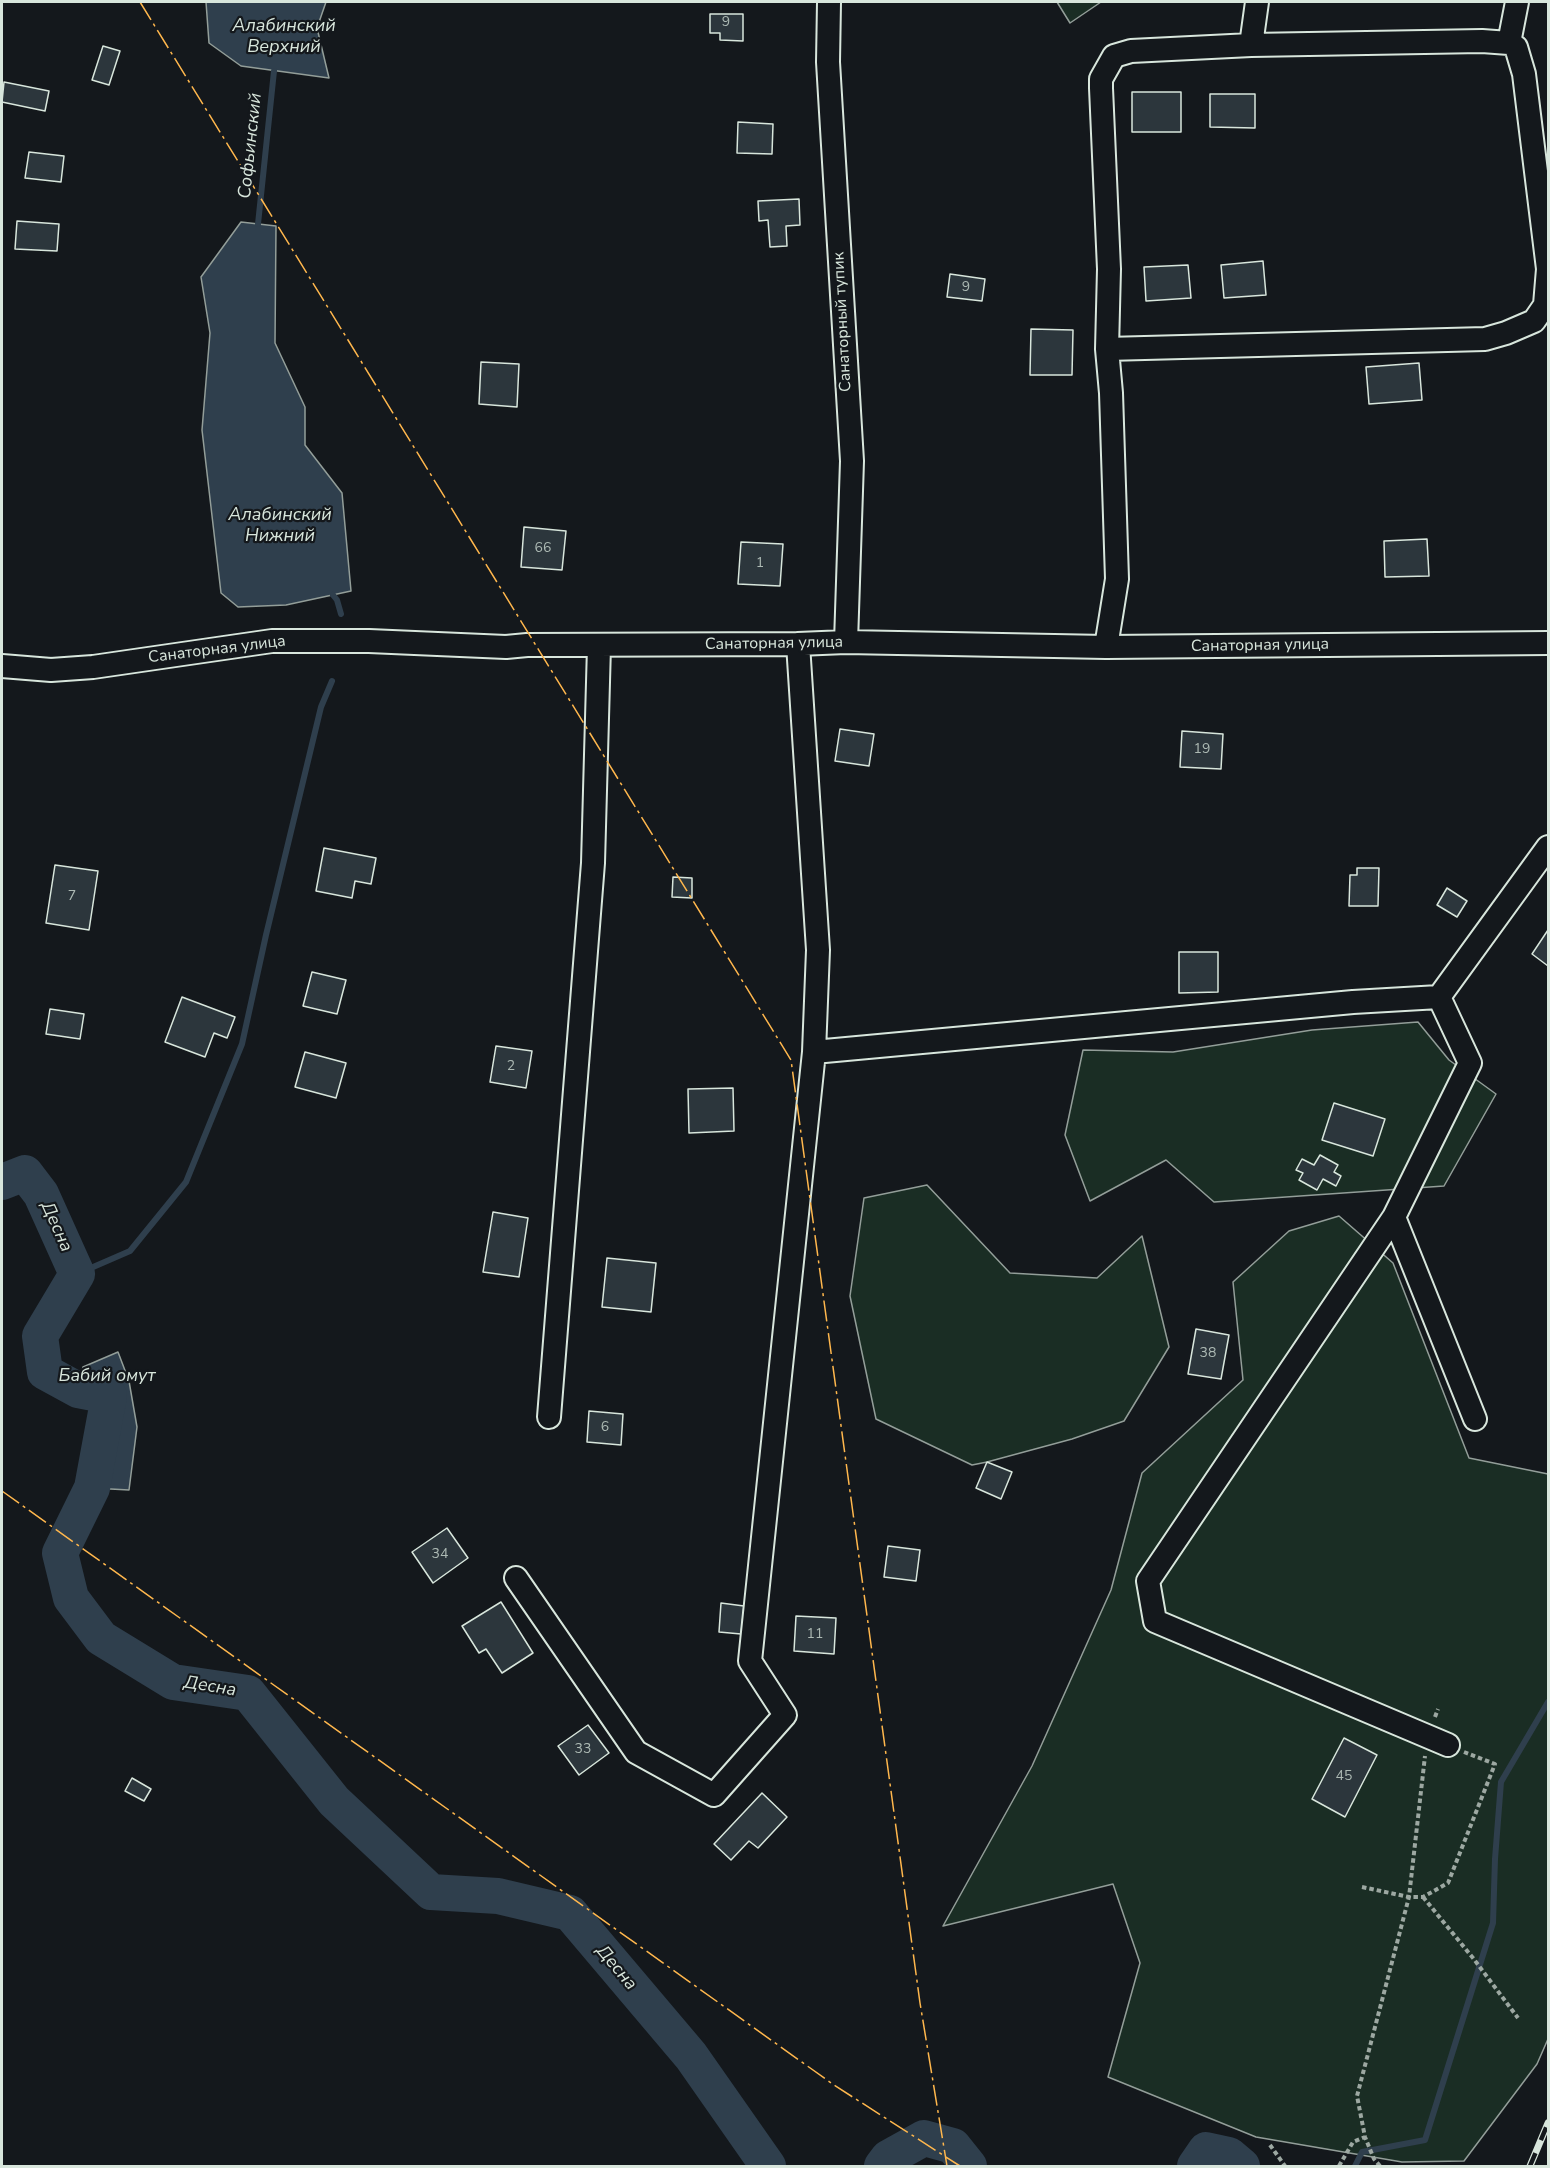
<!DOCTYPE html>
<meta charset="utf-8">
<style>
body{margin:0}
#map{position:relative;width:1550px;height:2168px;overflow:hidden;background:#14181c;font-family:"Nunito Sans",sans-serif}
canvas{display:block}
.frame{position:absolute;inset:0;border:3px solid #d8e6dc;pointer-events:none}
</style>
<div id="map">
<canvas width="1550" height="2168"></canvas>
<div class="frame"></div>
</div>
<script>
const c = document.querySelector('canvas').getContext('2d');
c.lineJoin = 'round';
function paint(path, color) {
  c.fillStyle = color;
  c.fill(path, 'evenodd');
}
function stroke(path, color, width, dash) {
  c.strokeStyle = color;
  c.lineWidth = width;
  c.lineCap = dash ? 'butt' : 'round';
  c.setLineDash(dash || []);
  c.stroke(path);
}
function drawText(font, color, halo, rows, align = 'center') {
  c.font = font + ' "Nunito Sans",sans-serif';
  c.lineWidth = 4.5;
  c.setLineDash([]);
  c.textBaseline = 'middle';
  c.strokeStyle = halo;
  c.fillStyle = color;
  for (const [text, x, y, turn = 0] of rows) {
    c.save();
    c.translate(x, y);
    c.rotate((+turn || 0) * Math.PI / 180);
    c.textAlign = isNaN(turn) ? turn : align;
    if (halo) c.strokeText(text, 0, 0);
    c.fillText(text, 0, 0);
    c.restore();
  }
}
const green = new Path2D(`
 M1057,2H1101L1070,23Z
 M1418,1022L1449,1060L1496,1094L1444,1186L1214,1202L1166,1160L1090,1201L1065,1135L1083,1050L1173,1052L1312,1030Z
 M927,1185L1010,1273L1097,1278L1142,1236L1169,1347L1124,1421L1072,1439L987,1462L972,1465L876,1419L850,1296L864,1198Z
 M1339,1216L1393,1263L1469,1458L1548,1474V2039L1537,2064L1464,2161L1402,2162L1256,2137L1108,2077L1140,1963L1113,1884L943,1926L1032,1766L1111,1590L1142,1473L1243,1380L1233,1282L1289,1231Z`);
paint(green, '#1a2d24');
stroke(green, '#939e99', 1.5);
const water = new Path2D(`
 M206,2H326L317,28L329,78L241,66L209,43Z
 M241,222L276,226L275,343L305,407V445L342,493L351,591L286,605L238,607L221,593L202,430L210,333L201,277Z
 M118,1352L129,1381L137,1427L129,1490L92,1488L109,1397L78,1390L83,1367Z`);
paint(water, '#2f3f4d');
stroke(water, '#939e99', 1.5);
stroke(new Path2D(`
 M258,224L274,71
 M333,595L337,600L341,614
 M77,1274L130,1251L186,1182L242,1044L266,935L321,707L332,681
 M1355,2166L1362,2152L1425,2140L1493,1923L1495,1859L1501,1782L1548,1702`), '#2f3f4d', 6);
stroke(new Path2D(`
 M2,1182L25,1173L41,1194L77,1274L40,1336L45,1372L78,1390L109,1396L92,1488L60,1553L71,1598L101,1638L173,1682L248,1693L334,1801L431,1892L498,1896L570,1913L691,2056L768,2166
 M882,2166L888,2158L924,2138L953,2146L969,2166
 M1195,2166L1206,2150L1229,2155L1242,2166`), '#2f3f4d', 36);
const building = new Path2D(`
 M710,14H743V41L720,40V33H710Z
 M103,46L120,51L109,85L92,80Z
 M4,82L49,91L45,111L2,102Z
 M1132,92H1181V132H1132Z
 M1210,94H1255V128L1210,127Z
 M738,122L773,124L772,154L737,153Z
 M29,152L64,156L61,182L25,178Z
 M799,199L800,225L786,226L787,246L770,247L768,220L759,221L758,201Z
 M17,221L59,224L57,251L15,249Z
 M1263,261L1266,295L1224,298L1221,265Z
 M1188,265L1191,298L1146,301L1144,267Z
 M950,274L985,279L982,301L947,297Z
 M1031,329L1073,330L1072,375H1030Z
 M481,362L519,364L517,407L479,404Z
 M1419,363L1422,400L1369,404L1366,367Z
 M524,527L566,531L562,570L521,567Z
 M1427,539L1429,576L1385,577L1384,541Z
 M741,542L783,544L780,586L738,584Z
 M840,729L874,734L869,766L835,761Z
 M1182,731L1223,734L1221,769L1180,767Z
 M324,848L376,858L371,884L355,881L352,898L316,891Z
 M55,865L98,871L89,930L46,923Z
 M1357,868H1379L1378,906H1349L1350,875H1357Z
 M673,877L692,878V898L672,897Z
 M1447,888L1467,901L1457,917L1437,905Z
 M1548,930V966L1532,954Z
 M1179,952H1218V992L1179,993Z
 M312,972L346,980L337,1014L303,1006Z
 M182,997L235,1017L227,1038L214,1033L205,1057L165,1042Z
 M50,1009L84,1014L80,1039L46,1034Z
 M496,1046L532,1051L526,1088L490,1082Z
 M305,1052L346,1063L336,1098L295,1087Z
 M733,1088L734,1131L689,1133L688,1089Z
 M1334,1103L1385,1119L1373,1156L1322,1140Z
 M1320,1155L1338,1165L1334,1172L1341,1176L1336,1186L1323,1179L1317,1190L1299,1180L1303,1173L1296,1170L1302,1159L1314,1165Z
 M493,1212L528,1218L519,1277L483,1272Z
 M607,1258L656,1263L651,1312L602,1307Z
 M1196,1329L1229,1335L1221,1379L1188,1374Z
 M589,1411L623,1414L621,1445L587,1442Z
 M987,1462L1012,1472L1001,1499L976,1488Z
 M447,1528L468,1558L433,1583L412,1552Z
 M888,1546L920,1550L916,1581L884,1577Z
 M501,1602L533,1653L502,1673L486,1649L479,1653L462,1626Z
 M721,1603L744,1606L741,1634L719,1632Z
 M796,1616L836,1618L834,1654L794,1651Z
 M588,1725L609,1753L579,1775L558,1746Z
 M1344,1738L1377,1755L1345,1817L1312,1799Z
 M132,1778L151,1789L144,1801L125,1791Z
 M762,1793L787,1817L758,1848L749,1841L731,1860L714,1844Z`);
paint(building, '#2c363c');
stroke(building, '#d8e6dc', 1.5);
const minor = new Path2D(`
 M829,2L828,62L852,461L846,642
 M1509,43L1517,2
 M1251,45L1257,2
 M1106,647L1117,579L1111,393L1107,349L1109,269L1101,88V79L1114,56L1131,51L1251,45L1482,41L1509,43L1516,47L1524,74L1548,269L1545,305L1534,321L1506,333L1485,339L1107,349
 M2,666L51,670L93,667L272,641H369L506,647L527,645L798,644L846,642L1106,647L1548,643
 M1439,997L1470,1063L1394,1217L1475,1419
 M814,1052L1353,1002L1439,997L1548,847
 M1394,1217L1148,1581L1155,1621L1448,1745
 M549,1417L593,863L599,646
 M516,1578L636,1752L714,1795L785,1715L750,1661L814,1052L818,950L798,644`);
stroke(minor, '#d8e6dc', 26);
stroke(new Path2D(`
 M1435,1717L1438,1709
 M1362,1887L1409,1897H1423L1448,1883L1495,1764L1464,1752
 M1423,1897L1473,1958L1518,2018
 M1270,2145L1285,2166
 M1339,2166L1353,2142L1365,2137
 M1380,2166L1374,2159L1365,2137L1357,2096L1409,1897L1425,1756`), '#9da8a2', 4, [4.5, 3]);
stroke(minor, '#14181c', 22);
const rail = new Path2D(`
 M1530,2166L1548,2123`);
stroke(rail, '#d8e6dc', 7);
stroke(rail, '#14181c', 4.5, [14]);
stroke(new Path2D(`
 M140,2L791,1060L920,2003L947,2166
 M2,1491L834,2085L960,2166`), '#ffb74d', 1.5, [21, 4.5, 3, 4.5]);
drawText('14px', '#adbab4', null, [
 ["9",726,23],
 ["9",966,288],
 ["66",543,549],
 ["1",760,564],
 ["19",1202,750],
 ["7",72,897],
 ["2",511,1067],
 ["38",1208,1354],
 ["6",605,1428],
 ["34",440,1555],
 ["11",815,1635],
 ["33",583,1750],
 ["45",1344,1777]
]);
drawText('16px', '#d8e6dc', '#14181c', [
 ["Санаторный тупик",843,322,-93],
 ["Санаторная улица",774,644,-1],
 ["Санаторная улица",1260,646,-1],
 ["Санаторная улица",217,650,-7]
]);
drawText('italic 18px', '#d8e6dc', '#14181c', [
 ["Алабинский",284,27],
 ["Верхний",284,48],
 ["Софьинский",251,146,-84],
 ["Алабинский",280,516],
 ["Нижний",280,537],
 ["Десна",56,1227,66],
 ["Бабий омут",107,1377],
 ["Десна",210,1687,9],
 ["Десна",616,1968,50]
]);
</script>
